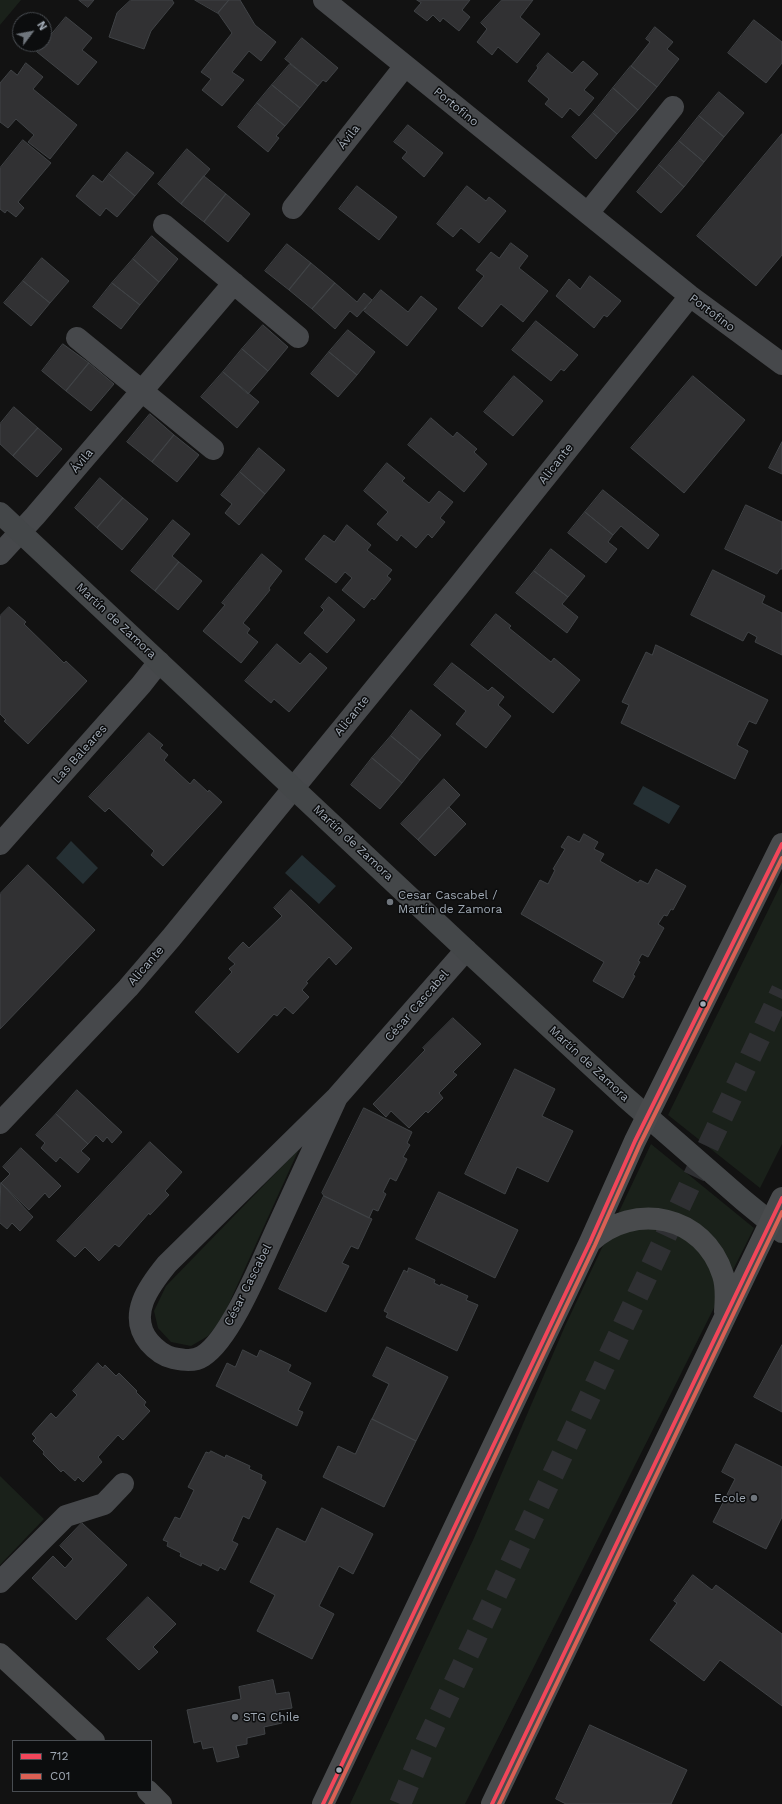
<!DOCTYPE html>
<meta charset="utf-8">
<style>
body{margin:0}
#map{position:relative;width:782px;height:1804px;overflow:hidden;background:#121212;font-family:"Work Sans",sans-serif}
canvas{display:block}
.legend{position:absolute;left:12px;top:1740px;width:140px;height:52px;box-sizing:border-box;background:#0c0d0e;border:1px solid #484c51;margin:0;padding:5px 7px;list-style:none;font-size:12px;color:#a1aab5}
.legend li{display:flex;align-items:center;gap:8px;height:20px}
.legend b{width:20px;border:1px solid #484c51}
.north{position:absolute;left:12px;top:12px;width:40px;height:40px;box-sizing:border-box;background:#0c0d0e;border:1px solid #484c51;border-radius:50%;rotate:58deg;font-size:11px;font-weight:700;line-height:16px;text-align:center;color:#a1aab5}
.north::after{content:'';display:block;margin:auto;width:14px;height:18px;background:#6f757c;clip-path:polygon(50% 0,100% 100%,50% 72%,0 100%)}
</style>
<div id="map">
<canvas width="782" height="1804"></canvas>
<ul class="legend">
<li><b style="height:5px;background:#f2465a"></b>712</li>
<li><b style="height:5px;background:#db6054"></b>C01</li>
</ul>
<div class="north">N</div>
</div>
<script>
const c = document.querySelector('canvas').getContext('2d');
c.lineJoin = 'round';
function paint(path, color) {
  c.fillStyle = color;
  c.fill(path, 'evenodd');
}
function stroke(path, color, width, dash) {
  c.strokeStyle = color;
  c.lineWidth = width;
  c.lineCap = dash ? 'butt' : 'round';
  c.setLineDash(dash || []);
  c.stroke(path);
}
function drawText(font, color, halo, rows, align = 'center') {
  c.font = font + ' "Work Sans",sans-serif';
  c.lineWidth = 3;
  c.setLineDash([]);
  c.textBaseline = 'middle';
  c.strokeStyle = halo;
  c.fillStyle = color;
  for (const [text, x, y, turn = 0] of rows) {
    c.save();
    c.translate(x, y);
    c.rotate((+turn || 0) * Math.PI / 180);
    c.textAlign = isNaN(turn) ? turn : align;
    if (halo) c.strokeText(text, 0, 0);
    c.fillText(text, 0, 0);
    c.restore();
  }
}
paint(new Path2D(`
 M0,0H21L0,25Z
 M782,882V1144L760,1188L668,1115Z
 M651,1144L754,1228L465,1804H350L474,1538L565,1326Z
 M299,1149L222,1319L208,1336L191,1346L171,1342L158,1328L154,1311L166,1286Z
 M0,1476L44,1519L0,1565Z`), '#1a211a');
paint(new Path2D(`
 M643,786L680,806L669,824L633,804Z
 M71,841L98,868L83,884L56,858Z
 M302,855L336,886L319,904L285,873Z`), '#253034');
const building = new Path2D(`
 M79,0H94L88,7Z
 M131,0H172L174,3L151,31L144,49L109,37L117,13Z
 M195,0H229L218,13Z
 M229,0H240L255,25L276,42L261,61L249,51L232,72L244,80L222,106L202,90L211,79L201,72L232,33L218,13Z
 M417,0H470L462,10L470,17L459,31L443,18L440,22L433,15L427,21L414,11L421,3Z
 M502,0H533L520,17L540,34L517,63L498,47L492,55L477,42L487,29L481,23Z
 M66,17L92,38L82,50L97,62L78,85L37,52Z
 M754,20L782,42V63L766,83L728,53Z
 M655,27L673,42L667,49L679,59L657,87L631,66L650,42L646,39Z
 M302,38L338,68L326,82L323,80L318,86L285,59Z
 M548,53L572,73L583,61L598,74L584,90L594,98L579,116L570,108L562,118L545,104L549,99L528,81L538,68L537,66Z
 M26,63L43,77L33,89L77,125L50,159L28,142L34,135L16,119L8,128L0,122V83L11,70L17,75Z
 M290,64L318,86L300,108L272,85Z
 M631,66L657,87L638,110L613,88Z
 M272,85L300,108L285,126L257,103Z
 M613,88L638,110L617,134L593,113Z
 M719,92L744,113L724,137L699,116Z
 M257,103L285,126L276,136L279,138L268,152L238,127Z
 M593,113L617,134L596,159L572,137Z
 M699,116L724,137L704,162L679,141Z
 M408,125L443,153L424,177L402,158L407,152L394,142Z
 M782,134V255L756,286L697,236Z
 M23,140L51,163L18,202L24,208L16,217L7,210L5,213L0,209V168Z
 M679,141L704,162L684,187L659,165Z
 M187,149L210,169L181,204L158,184Z
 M127,152L154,173L135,196L109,174Z
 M659,165L684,187L661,213L637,192Z
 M109,174L135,196L117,217L106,208L100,216L76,196L93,175L102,182Z
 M204,176L226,194L204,222L181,204Z
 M357,186L397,217L379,240L339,209Z
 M467,186L486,201L489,197L506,211L479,243L461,228L453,237L437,224Z
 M226,194L250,214L228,242L204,222Z
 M152,236L178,259L159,282L133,259Z
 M511,243L528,256L519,268L548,291L523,322L501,304L482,327L458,308L484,276L476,270L491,252L499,258Z
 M287,244L311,263L289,290L265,271Z
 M42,258L69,281L50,303L23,281Z
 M133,259L159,282L140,305L112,283Z
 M311,263L335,283L312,309L289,290Z
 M590,276L621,301L607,317L604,315L594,328L556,296L569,279L580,289Z
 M23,281L50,303L31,326L4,303Z
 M112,283L140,305L121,329L93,307Z
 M335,283L357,302L364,293L372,300L357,317L350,311L335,329L312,309Z
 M381,290L408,312L421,296L437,309L407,346L364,311Z
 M536,321L578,355L564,371L561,369L551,381L512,350Z
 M263,325L288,347L268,371L242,349Z
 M348,330L375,352L357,375L329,352Z
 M63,344L89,363L66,391L42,371Z
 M242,349L268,371L248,394L223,372Z
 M329,352L357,375L338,397L311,374Z
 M89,363L114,384L91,411L66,391Z
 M223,372L259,402L237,428L201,397Z
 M514,376L543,401L513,436L484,412Z
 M693,376L745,420L684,493L631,448Z
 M14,407L38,428L13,456L0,444V424Z
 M150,414L174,435L152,462L127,442Z
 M431,418L453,437L457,432L477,449L474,452L487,464L464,492L408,445Z
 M38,428L62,449L37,477L13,456Z
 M174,435L199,455L177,482L152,462Z
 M782,442V474L769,468Z
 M259,448L285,470L265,494L240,472Z
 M387,463L405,478L402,481L429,503L439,491L453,502L440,518L445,522L432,538L428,534L416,548L401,535L397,541L377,524L388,512L364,491Z
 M240,472L265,494L239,525L225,513L232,504L221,495Z
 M100,478L123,498L97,528L75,508Z
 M603,490L659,535L648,549L621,526L613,535L585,512Z
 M123,498L148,519L122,550L97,528Z
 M746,505L782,522V569H780L777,574L725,549Z
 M585,512L613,535L608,542L617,549L606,563L568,533Z
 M173,520L190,534L172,556L179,562L155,591L131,571Z
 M347,525L371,545L367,550L392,570L387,576L391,579L374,600L372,598L364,608L342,590L352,578L345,572L336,583L305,559L324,535L334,542Z
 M551,549L585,576L568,597L534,571Z
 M262,554L282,571L269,588L270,590L243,623L250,629L247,633L258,642L241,663L203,631L225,605L222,603Z
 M179,562L202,581L178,610L155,591Z
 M713,570L765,596L762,603L782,613V655L755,642L757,637L748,632L743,641L691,615Z
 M534,571L568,597L562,604L578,617L567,633L516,593Z
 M329,597L355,620L327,653L304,633L324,610L321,607Z
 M9,607L26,622L24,624L64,663L66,661L87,681L28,744L4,721L6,720L0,714V616Z
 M496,614L511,626L509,628L551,662L554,658L580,680L553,713L471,645Z
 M277,644L300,664L310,653L327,668L289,712L274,699L271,703L245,681Z
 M656,645L768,700L756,724L749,721L737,745L748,751L735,779L621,723L629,705L622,702L646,652L652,655Z
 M452,663L488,691L492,687L504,697L498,705L511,716L486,748L456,724L466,711L434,685Z
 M411,710L441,735L420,760L391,736Z
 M149,733L163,745L160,748L168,755L164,760L190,784L194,779L208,792L209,790L222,802L163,866L151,855L154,851L109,808L105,812L89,797Z
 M391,736L420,760L402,783L372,758Z
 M372,758L402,783L380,809L351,785Z
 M444,779L460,795L418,840L401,824Z
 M449,807L466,824L435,856L418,840Z
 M584,834L598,842L594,849L604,854L600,861L638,883L640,880L648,884L656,869L686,886L673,910L671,909L667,916L664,915L658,924L664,928L648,957L642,954L638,961L640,962L633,975L635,976L623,998L593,981L604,962L521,914L540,880L548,884L555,870L553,869L565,849L561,847L568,836L579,842Z
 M28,865L95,930L0,1029V894Z
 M291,890L352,948L336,965L329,957L306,982L308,983L302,990L309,997L293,1014L285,1007L277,1016L274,1014L238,1053L195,1012L232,972L229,969L235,964L228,958L243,942L249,948L282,916L274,908Z
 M453,1018L481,1044L453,1072L457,1075L439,1093L443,1098L428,1113L426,1111L409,1128L391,1111L386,1117L373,1104L425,1050L423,1048Z
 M515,1069L555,1089L542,1116L573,1131L548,1182L517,1167L505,1194L465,1174Z
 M77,1090L122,1132L112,1143L107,1137L103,1142L96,1135L88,1144L56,1114Z
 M364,1108L412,1132L407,1143L410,1145L403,1157L407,1159L396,1181L390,1178L383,1192L386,1194L378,1211L373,1209L369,1218L324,1196L322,1193Z
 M56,1114L88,1144L81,1151L90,1159L78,1173L60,1157L56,1162L41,1148L45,1143L36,1135Z
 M150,1142L182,1172L165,1191L169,1195L150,1215L149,1213L119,1247L115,1244L99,1261L85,1247L75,1257L57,1241Z
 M21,1148L61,1186L49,1198L45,1193L29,1210L1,1183L10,1174L3,1167Z
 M1,1183L33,1217L20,1231L12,1223L7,1229L0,1223Z
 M439,1192L518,1230L495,1278L416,1239Z
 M324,1196L372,1219L358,1249L351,1246L342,1263L349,1266L326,1312L279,1289Z
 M409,1268L435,1280L434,1283L440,1286L441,1284L468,1296L466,1300L478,1305L457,1351L386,1317L388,1313L384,1311L404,1270L407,1272Z
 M782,1345V1412L754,1397Z
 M387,1347L448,1377L416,1441L372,1419L389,1384L373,1376Z
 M243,1350L257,1357L260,1350L291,1365L288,1371L311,1383L298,1410L303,1412L297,1426L216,1386L227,1363L235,1367Z
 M98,1363L103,1368L105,1365L116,1376L119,1373L137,1391L136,1392L146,1402L144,1405L150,1411L123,1440L118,1435L98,1457L102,1462L83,1482L78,1477L75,1481L63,1470L61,1472L43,1454L44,1452L33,1441L36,1438L32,1434L51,1413L56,1418L77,1395L73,1391Z
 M372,1419L416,1441L384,1507L323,1477L338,1446L355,1454Z
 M736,1444L782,1467V1517L766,1549L713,1522L735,1479L722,1472Z
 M211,1451L225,1458L226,1455L250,1466L249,1469L262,1475L261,1479L266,1482L249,1519L243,1516L236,1532L232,1541L238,1544L225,1570L220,1567L218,1571L202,1563L201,1566L180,1556L181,1553L167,1546L168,1542L163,1540L175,1517L180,1519L194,1490L188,1487L206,1452L209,1453Z
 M322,1508L373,1534L353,1574L339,1566L319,1606L334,1614L312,1659L257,1631L275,1595L250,1582L277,1528L305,1542Z
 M82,1523L127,1565L76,1620L32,1578L53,1556L65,1568L73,1559L60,1546Z
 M693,1575L712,1590L716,1585L782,1634V1706L720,1660L704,1681L650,1640L677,1603L674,1601Z
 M148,1597L176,1624L153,1647L158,1652L139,1670L107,1639Z
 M273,1680L276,1694L289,1692L292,1708L279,1710L282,1723L264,1727L265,1734L247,1738V1744L236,1746L239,1757L217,1762L213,1747L203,1749L201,1741L194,1743L187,1710L241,1699L239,1687Z
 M590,1725L687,1770L671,1804H566L556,1799Z`);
paint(building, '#313133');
stroke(building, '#404346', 1);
stroke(new Path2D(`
 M400,1804L426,1743L782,990`), '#2f3033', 22, [22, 11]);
stroke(new Path2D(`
 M324,0L690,296L782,364
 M293,208L405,66
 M588,213L673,107
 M164,225L298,337
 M77,338L213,449
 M0,554L35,516L234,283
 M0,844L141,685L159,662
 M337,1097C317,1140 298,1183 278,1226C263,1258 231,1339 203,1356C194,1362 183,1360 173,1358C164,1356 155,1349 149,1342C127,1315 149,1286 167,1264L337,1097L466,950
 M0,1123L128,988L171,938L457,588L690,296
 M0,1582L66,1516L104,1504L123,1484`), '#46484b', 22);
stroke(new Path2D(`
 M0,513L466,950L625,1097L743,1200L782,1232`), '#444749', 22);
stroke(new Path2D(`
 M590,1242C635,1201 704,1215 723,1275C727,1287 726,1300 725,1312
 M0,1654L94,1741
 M148,1791L161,1804
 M323,1804L590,1242L635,1141L782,844
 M492,1804L782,1198`), '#494b4d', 22);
stroke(new Path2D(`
 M323,1804L590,1242L635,1141L782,844
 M492,1804L782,1198`), '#f2465a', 4);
stroke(new Path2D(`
 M330,1804L595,1245L640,1144L782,858
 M499,1804L782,1212`), '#db6054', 4);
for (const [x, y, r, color] of [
 [390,902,4,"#6f757c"],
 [703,1004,3.5,"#a1aab5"],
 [754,1498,4,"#6f757c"],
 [235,1717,4,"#6f757c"],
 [339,1770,3.5,"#a1aab5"]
]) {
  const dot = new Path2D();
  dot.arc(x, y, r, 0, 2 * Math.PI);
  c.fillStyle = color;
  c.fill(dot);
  stroke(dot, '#0c0d0e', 1.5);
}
drawText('12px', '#a1aab5', '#0c0d0e', [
 ["Portofino",456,107,39],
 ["Ávila",349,137,-52],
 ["Portofino",712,313,37],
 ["Ávila",82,461,-50],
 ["Alicante",556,464,-52],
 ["Martín de Zamora",116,621,43],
 ["Alicante",352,716,-51],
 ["Las Baleares",80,754,-48],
 ["Martín de Zamora",353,843,43],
 ["Alicante",146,966,-49],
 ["César Cascabel",417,1006,-49],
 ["Martín de Zamora",589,1064,43],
 ["César Cascabel",248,1285,-63]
]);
drawText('12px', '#a1aab5', '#0c0d0e', [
 ["Cesar Cascabel /",398,895],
 ["Martín de Zamora",398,909],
 ["Ecole",746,1498,"right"],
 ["STG Chile",243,1717]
], 'left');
</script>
